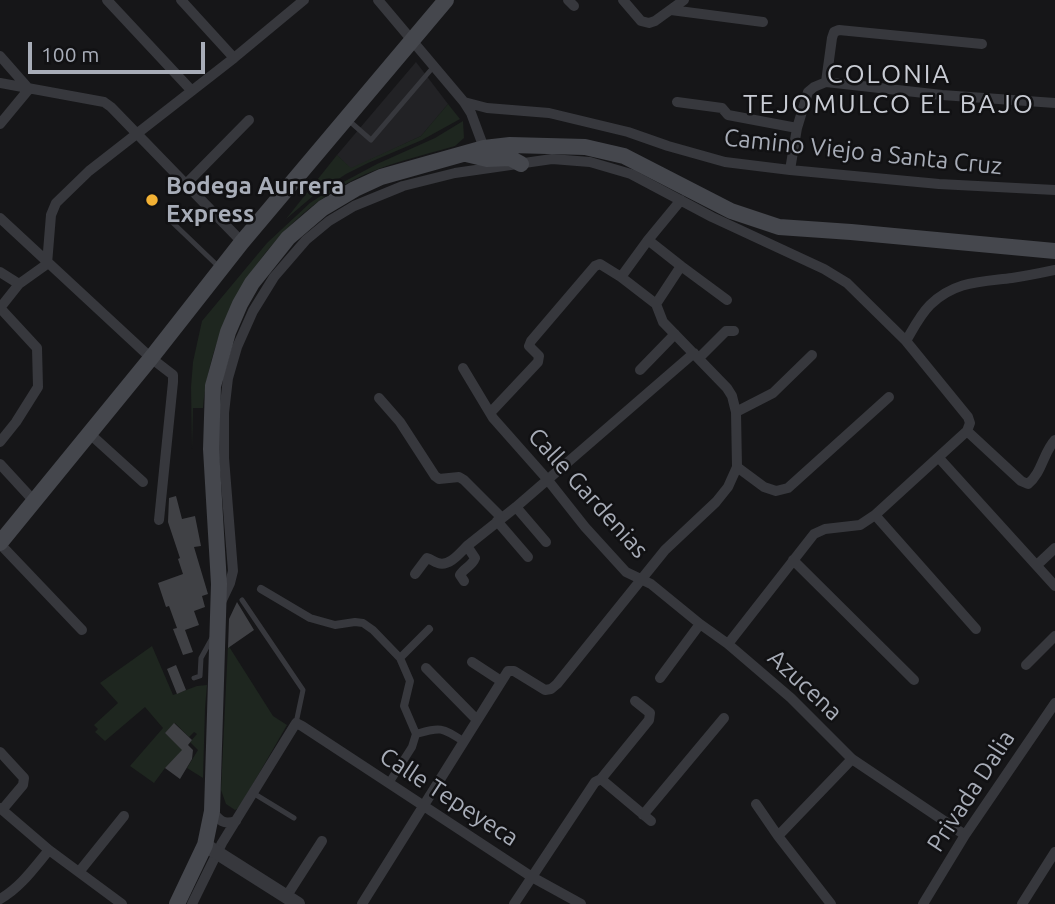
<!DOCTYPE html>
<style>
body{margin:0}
#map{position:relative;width:1055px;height:904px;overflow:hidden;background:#161618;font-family:Ubuntu,sans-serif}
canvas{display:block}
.scale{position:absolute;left:28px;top:42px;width:177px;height:32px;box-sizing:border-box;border:4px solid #a8adb8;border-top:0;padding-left:9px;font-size:21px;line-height:24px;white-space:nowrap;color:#a8adb8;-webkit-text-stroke:5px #111113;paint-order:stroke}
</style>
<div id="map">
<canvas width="1055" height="904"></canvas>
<div class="scale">100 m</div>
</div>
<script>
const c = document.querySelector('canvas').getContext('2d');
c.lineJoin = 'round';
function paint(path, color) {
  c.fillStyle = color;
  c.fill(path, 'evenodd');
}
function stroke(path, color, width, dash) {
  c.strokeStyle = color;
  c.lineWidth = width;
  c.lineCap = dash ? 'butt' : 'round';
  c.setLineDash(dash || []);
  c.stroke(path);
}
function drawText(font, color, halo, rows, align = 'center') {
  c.font = font + ' Ubuntu,sans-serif';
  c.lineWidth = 5;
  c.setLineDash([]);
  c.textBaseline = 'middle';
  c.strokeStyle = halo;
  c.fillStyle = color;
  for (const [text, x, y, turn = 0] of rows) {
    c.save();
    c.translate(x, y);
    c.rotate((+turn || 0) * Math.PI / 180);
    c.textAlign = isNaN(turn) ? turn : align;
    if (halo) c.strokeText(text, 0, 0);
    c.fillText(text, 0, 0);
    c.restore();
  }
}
paint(new Path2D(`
 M416,62L448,104L421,136L351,169L337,155Z`), '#222225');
paint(new Path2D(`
 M448,104L460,119L422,140L368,163L346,174L313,196L286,219L337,155L351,168L421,136Z
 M463,121L464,138L455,146C420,156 385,164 353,180C268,224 212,314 203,408H193L192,449L191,387L193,362L202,321L267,243L310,203L336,186L377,164L435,138Z
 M228,645L273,716L287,725L239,808L235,810L226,804L221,790Z
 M152,646L173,695L197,686L207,685L205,708L203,778L187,768L198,750L190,742L197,734L194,732L189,737L175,723L165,733L183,750L165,768L154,783L130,766L163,728L145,707L105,741L95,732L98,729L94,725L118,703L100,683Z`), '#1e261f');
paint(new Path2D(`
 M176,496L182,519L195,516L201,546L194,547L208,594L202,596L205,607L194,611L199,625L185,630L193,652L183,655L173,629L177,628L169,606L166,607L158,583L183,574L178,559L180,558L168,522L169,498Z
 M237,602L254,630L228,648L229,619Z
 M176,665L186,690L177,694L167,669Z
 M174,723L192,740L188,745L193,750L192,759L180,779L165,768L182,750L165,733Z`), '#404145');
stroke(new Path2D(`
 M347,119L371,140L435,65
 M172,222L220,268
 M242,600L303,690L296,723
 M194,678L200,676L201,658L212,638
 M253,793L294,818`), '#37383d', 5);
stroke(new Path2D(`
 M261,589L310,618L335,625L355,622L363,623L373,630L400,658L410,681L404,706L416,734L412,747L389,783
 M400,658L429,629
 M416,734C441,727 441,727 463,741`), '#37383d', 8);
stroke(new Path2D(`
 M107,0L191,90
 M181,0L234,58
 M378,0L464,102L471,113L484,148
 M568,0L574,6
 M623,0L641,21L649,23L655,21L684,0
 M671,10L763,22
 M0,56L29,89L0,124
 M826,82L832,38L834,32L839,30L982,44
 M0,83L104,102L111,107L242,242
 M464,102L487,108L549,113L628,132L668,146L725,162L790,170L939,184L1055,190
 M677,102L722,108L728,115L797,128
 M790,170L797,128L808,92L814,87L826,82L942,95L1055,103
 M185,185L249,120
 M0,218L151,358L173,375V382L159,520
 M648,240L681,266L656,304
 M681,266L727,300
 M0,272L19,284
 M621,277L648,240L681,200
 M0,308L19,284L47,264L51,215L56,203L89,171L234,58L304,0
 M0,308L37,348L38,387L16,422L0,442
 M906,341C913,329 920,315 930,305C955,281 980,282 1012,278C1026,276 1041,273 1055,270
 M699,358L726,331H734
 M463,368L493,418L547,479L585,527L626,572L651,584L700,624L728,644L791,698L852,759L965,835
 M640,370L675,334
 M379,398L400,422L435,476L439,479L459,477L464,480L501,517
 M736,412L773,393L812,355
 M967,431L1021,481L1028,484C1042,473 1043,453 1055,440
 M90,434L143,482
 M939,458L1055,586
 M0,464L34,501
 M737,467L764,487L776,491L788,488L889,397
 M516,507L546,542
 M875,515L976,629
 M497,521L528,557
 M0,544L82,630
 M793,560L914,680
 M1037,565L1055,548
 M415,574L427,558C431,559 434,562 438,563C449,567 460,553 467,546
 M464,581L460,575C464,568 472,566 475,558L467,546L516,507L694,353
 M221,602L230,583L233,571L224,458V413L228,378L237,347L253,311L274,277L306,240L329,221L354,206L403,186L455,173L552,159L590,162L631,174L712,217L824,269L847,283L906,341L968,417L970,423L967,431L875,515L860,525L825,529L814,534L728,644
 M472,662L501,681
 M1026,665L1055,636
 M426,668L477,720
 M660,678L700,624
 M0,752L24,778L23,785L2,810
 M601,779L649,720L650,713L635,701
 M756,804L778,836L831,904
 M0,808L49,850L122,904
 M212,811C220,821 223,825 236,821
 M643,815L724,718
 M778,836L852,759
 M79,872L124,816
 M286,897L322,841
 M0,899C20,888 34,868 49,850
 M192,904L222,843L296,723L302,726L532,877L581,904
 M362,904L508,671H514L545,690L551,689L557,684L665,550L716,502L728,487L737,467L736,412L732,396L727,388L663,322L656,304L621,277L600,264L595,266L531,341L529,346L539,356L538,362L491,412
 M514,904L595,782L601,779L651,821
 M923,904L965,835L1055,703
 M1022,904L1055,852`), '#37383d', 10);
stroke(new Path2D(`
 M205,845L298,904`), '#37383d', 14);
stroke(new Path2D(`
 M466,154L487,159L510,158L521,164
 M0,543L151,358L242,242L446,0
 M177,904L205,845L212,811L219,584L211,449L213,386L228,332L240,304L252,283L288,238L323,208L355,189L381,177L484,148L510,145L585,147L624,156L731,211L779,227L851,232L1055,251`), '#45474d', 16);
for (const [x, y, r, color] of [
 [152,200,7,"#f2b134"]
]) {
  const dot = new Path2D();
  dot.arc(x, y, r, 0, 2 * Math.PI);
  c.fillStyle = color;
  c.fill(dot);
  stroke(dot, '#111113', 2.5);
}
drawText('24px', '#a8adb8', '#111113', [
 ["Camino Viejo a Santa Cruz",863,152,6],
 ["Calle Gardenias",588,493,48],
 ["Azucena",805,685,43],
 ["Privada Dalia",971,791,-57],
 ["Calle Tepeyeca",449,797,33]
]);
drawText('bold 24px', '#a8adb8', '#111113', [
 ["Bodega Aurrera",166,186],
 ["Express",166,214]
], 'left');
c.letterSpacing = '2px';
drawText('26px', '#c9ccd4', '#111113', [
 ["COLONIA",889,74],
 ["TEJOMULCO EL BAJO",889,104]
]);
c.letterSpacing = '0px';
</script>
